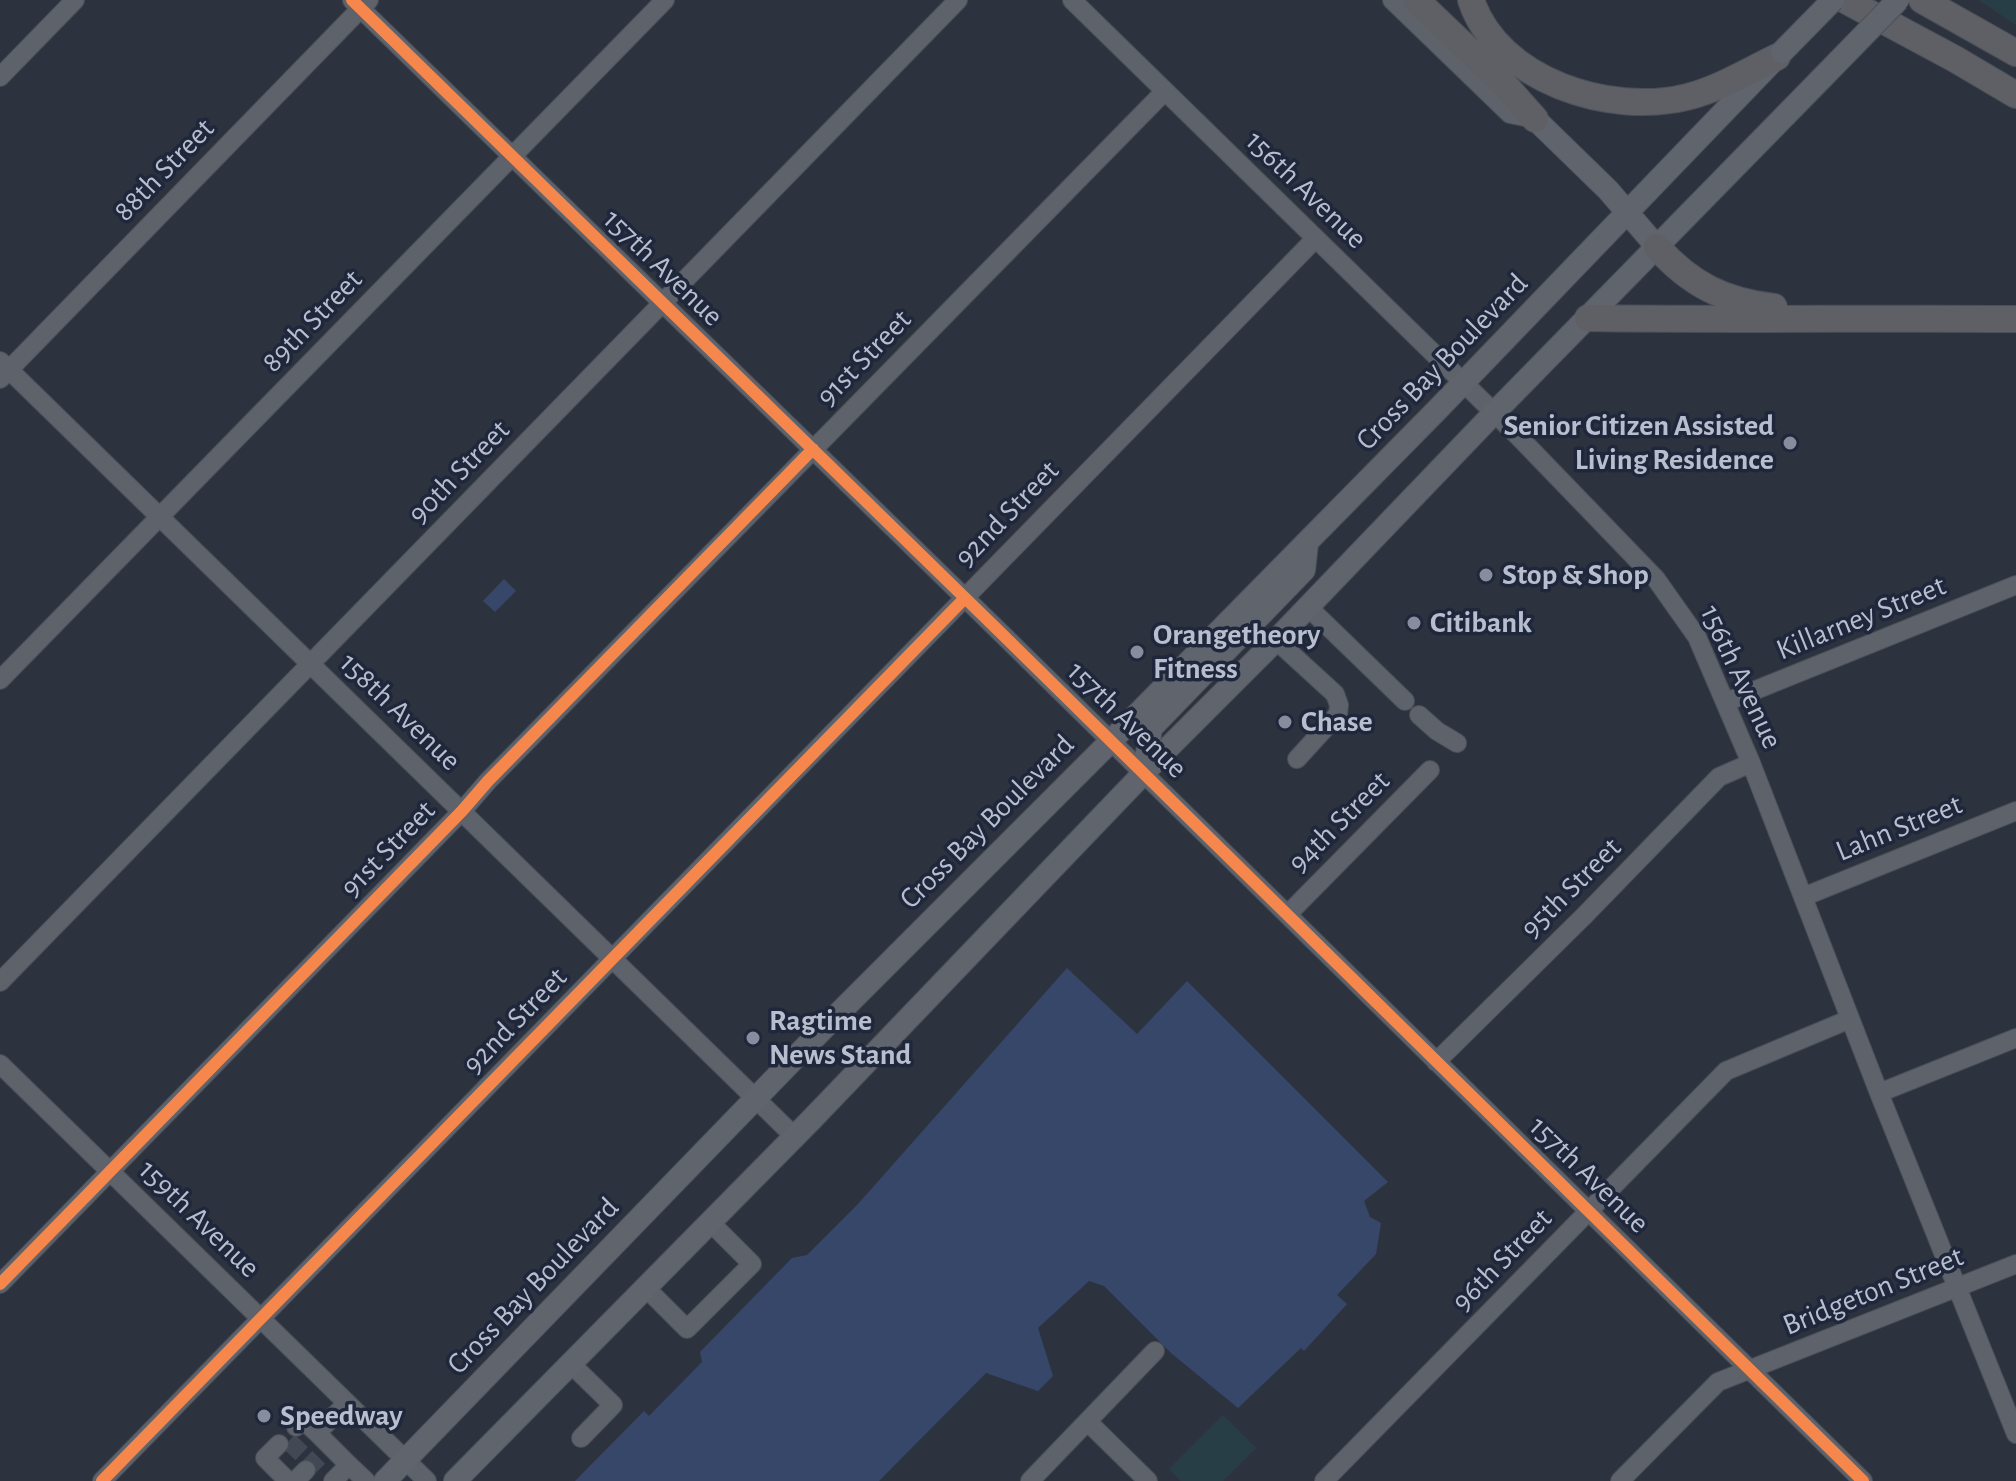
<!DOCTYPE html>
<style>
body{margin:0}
canvas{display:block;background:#2d333e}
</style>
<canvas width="2016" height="1481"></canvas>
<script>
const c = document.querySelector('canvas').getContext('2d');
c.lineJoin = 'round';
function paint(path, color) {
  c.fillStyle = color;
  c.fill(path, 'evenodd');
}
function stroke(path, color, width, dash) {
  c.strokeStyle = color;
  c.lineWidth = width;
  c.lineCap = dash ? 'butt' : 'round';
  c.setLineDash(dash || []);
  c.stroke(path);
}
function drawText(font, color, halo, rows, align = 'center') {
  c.font = font + ' "Alegreya Sans",sans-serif';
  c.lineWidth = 7;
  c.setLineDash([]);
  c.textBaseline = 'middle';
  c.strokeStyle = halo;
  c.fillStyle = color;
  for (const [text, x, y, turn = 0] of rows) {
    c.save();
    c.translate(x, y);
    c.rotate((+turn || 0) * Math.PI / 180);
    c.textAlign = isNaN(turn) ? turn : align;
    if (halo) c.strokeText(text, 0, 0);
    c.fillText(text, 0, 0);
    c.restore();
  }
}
paint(new Path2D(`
 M1979,0H2016V25Z
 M1223,1415L1256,1448L1223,1481H1181L1169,1469Z`), '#283e46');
paint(new Path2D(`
 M504,579L516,591L495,612L483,601Z
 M1067,968L1137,1034L1187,981L1388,1182L1364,1201L1370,1217L1381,1223L1376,1254L1337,1295L1347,1304L1304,1351L1301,1348L1238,1408L1171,1353L1104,1286L1089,1281L1038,1328L1053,1376L1038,1391L986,1373L879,1481H575L644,1411L649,1416L702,1362L700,1352L792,1258L807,1255L858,1204Z`), '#36476a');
stroke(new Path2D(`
 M289,1454L306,1436
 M306,1470L323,1453`), '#424854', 18, [18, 9]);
const minor = new Path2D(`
 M352,0L1002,634L1863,1481
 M1072,0L1516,434L1656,579L1697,637L1751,763L1879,1093L2016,1434
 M1392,0L1510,114L1535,119
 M0,77L75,0
 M0,361L795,1137
 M0,379L369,0
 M1308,607L1405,701
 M1276,640L1335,694L1339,705L1338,714L1297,759
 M0,680L665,0
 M1726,702L2016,585
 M1419,715L1437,731L1457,743
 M1803,897L2016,811
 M1288,914L1430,770
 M0,982L958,0
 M1436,1062L1585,915L1719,777L1751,763
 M0,1064L427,1481
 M1879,1093L2016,1038
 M0,1284L462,811L488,781L1165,91
 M646,1288L687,1329L752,1264L710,1222
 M571,1364L613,1405L581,1438
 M1088,1422L1148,1481
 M296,1427L303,1420L317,1433L347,1403
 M317,1433L349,1465L333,1481
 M279,1444L265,1458L288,1481
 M349,1465L366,1481
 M102,1481C507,1067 912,654 1315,239
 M295,1481L306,1470
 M1030,1481L1155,1351
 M1324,1481L1726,1071L1850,1019
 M1620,1481L1718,1382L2016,1264`);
const major = new Path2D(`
 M1535,119L1608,190L1657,247
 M1144,773L1151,728L1304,570L1307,543
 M385,1481L820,1032L1111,741L1438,409L1771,63
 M455,1481L812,1119L1162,754L1282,634L1494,413L1821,79`);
const highway = new Path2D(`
 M1416,0L1503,83L1535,119
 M1471,0C1498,81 1610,116 1687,97C1719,89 1748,71 1777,57
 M1845,0L1955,59L2016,95
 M1922,0L2016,53
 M1657,247C1691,285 1724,301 1774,307
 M1588,318C1731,320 1873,318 2016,319`);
stroke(minor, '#4b4f58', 20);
stroke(major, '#4b505b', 24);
stroke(highway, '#4a4f59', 28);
stroke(minor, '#5e626b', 18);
stroke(major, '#60646d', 22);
stroke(highway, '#5e6065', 26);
const majorBridge = new Path2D(`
 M1782,52L1833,0
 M1821,79L1898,0`);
stroke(majorBridge, '#4b505b', 24, []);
stroke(majorBridge, '#60646d', 22);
stroke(new Path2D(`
 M352,0L1002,634L1863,1481
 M0,1284L462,811L488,781L813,449
 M102,1481L965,598`), '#f5874c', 12);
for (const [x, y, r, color] of [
 [1790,443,8,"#878d9c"],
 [1486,575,8,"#878d9c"],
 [1414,623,8,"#878d9c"],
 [1137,652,8,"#878d9c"],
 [1285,722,8,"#878d9c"],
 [753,1038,8,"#878d9c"],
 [264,1416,8,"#878d9c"]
]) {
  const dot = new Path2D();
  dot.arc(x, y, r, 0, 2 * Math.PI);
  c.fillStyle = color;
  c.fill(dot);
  stroke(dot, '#1e273b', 3);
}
drawText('30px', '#b8bece', '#1e273b', [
 ["88th Street",164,170,-46],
 ["156th Avenue",1306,190,44],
 ["157th Avenue",663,268,44],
 ["89th Street",312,321,-46],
 ["91st Street",864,358,-46],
 ["Cross Bay Boulevard",1442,362,-46],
 ["90th Street",459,472,-46],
 ["92nd Street",1007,514,-46],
 ["Killarney Street",1861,618,-22],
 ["156th Avenue",1741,677,65],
 ["158th Avenue",400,712,44],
 ["157th Avenue",1127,720,44],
 ["Cross Bay Boulevard",987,822,-45],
 ["94th Street",1339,822,-45],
 ["Lahn Street",1899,828,-22],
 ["91st Street",388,849,-46],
 ["95th Street",1571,888,-45],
 ["92nd Street",515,1021,-46],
 ["157th Avenue",1589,1175,44],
 ["159th Avenue",199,1219,44],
 ["96th Street",1502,1260,-46],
 ["Cross Bay Boulevard",533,1286,-46],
 ["Bridgeton Street",1873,1291,-22]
]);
drawText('bold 30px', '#b8bece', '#1e273b', [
 ["Senior Citizen Assisted",1774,426,"right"],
 ["Living Residence",1774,460,"right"],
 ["Stop & Shop",1502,575],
 ["Citibank",1430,623],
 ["Orangetheory",1153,635],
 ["Fitness",1153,669],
 ["Chase",1301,722],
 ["Ragtime",769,1021],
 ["News Stand",769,1055],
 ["Speedway",280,1416]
], 'left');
</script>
